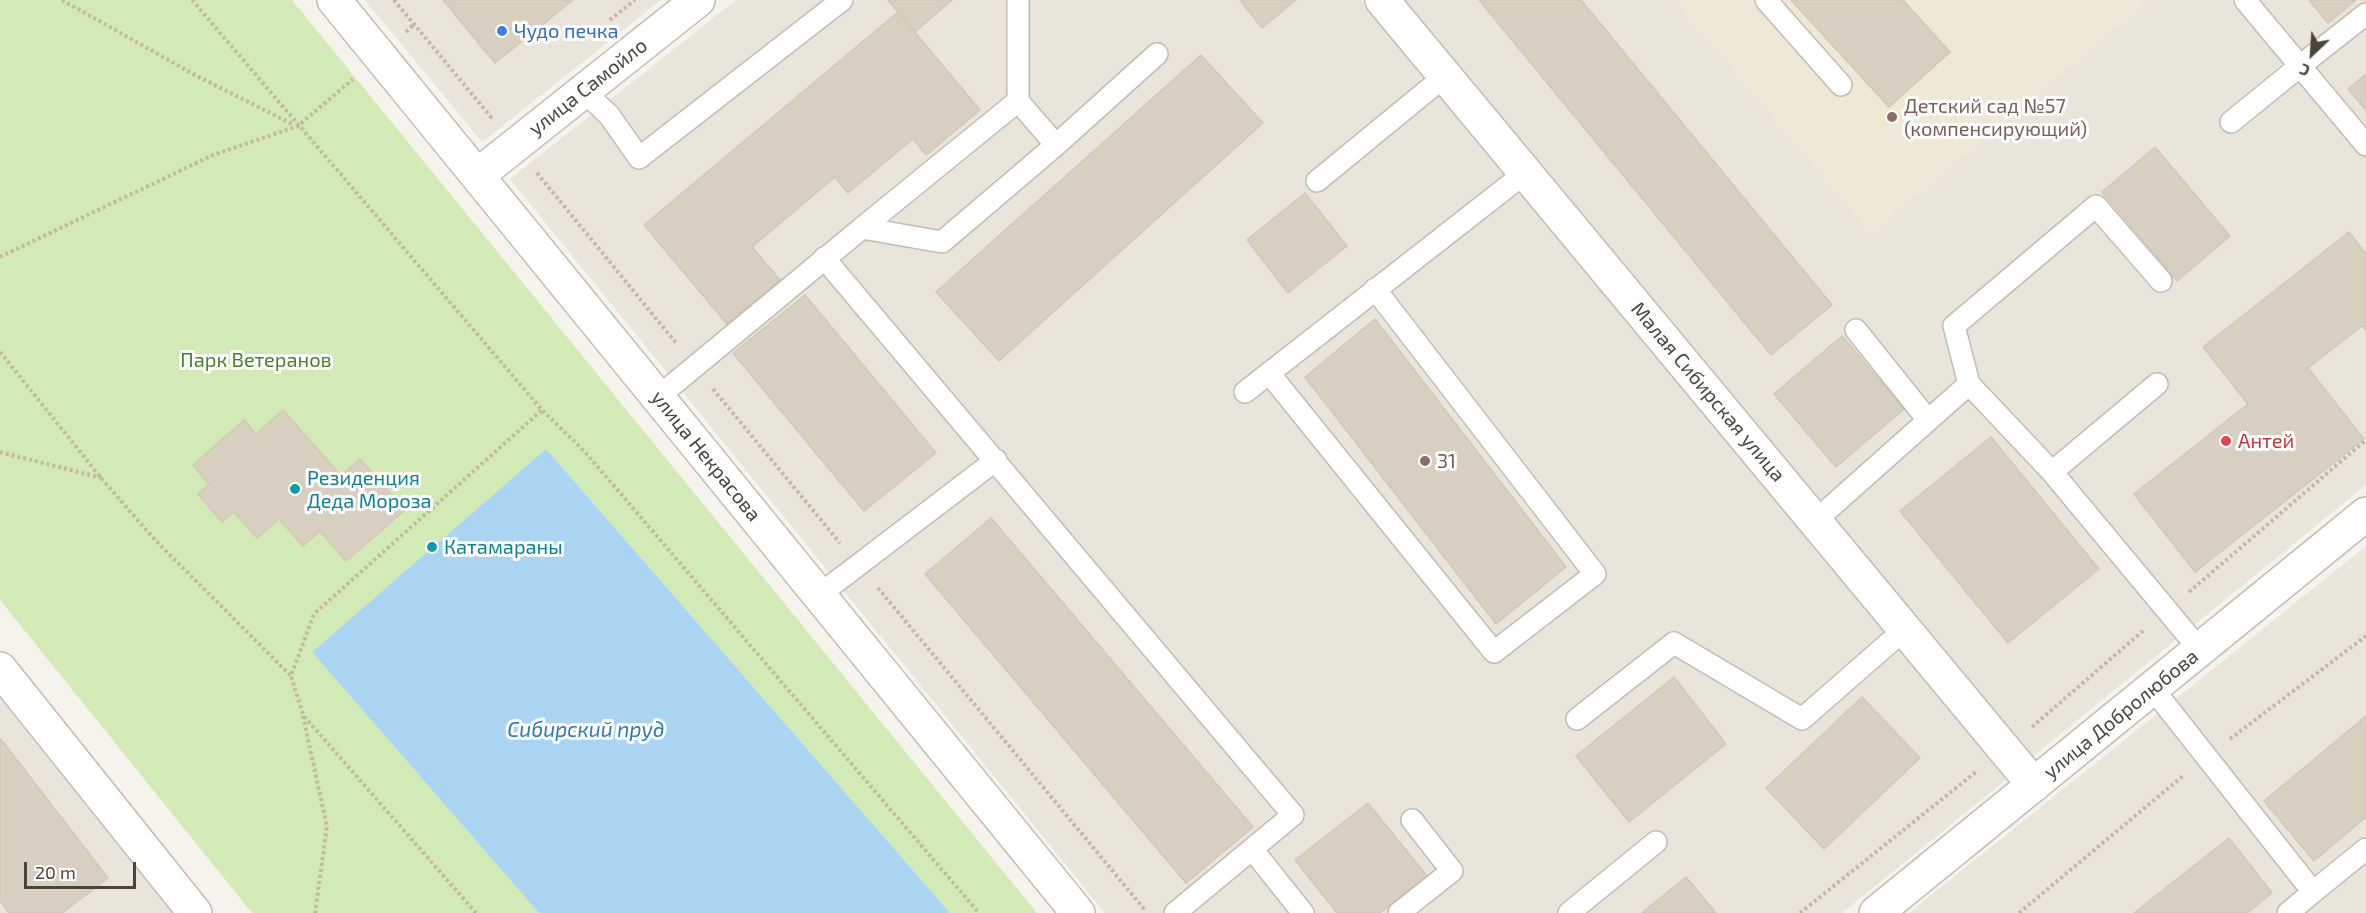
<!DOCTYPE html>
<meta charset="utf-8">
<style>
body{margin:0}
#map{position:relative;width:2366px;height:913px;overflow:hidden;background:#f6f3ec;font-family:"Exo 2",sans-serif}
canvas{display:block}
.north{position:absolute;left:2282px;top:24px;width:60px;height:60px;-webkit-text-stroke:4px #fff;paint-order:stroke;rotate:205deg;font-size:16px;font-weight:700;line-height:24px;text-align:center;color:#4b4439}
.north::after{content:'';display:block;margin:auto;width:21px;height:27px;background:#4b4439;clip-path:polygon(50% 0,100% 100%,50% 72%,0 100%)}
.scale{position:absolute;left:24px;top:862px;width:112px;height:27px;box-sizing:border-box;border:3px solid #4b4439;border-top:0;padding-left:8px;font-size:18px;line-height:21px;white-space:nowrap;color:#4b4439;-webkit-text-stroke:4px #fff;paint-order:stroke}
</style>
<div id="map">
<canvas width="2366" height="913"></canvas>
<div class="north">С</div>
<div class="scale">20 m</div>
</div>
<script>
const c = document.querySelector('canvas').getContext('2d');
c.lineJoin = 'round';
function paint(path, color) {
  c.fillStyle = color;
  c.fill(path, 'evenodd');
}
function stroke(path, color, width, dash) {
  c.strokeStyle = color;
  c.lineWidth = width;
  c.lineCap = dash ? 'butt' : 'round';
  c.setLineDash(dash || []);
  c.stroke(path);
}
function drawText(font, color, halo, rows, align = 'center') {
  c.font = font + ' "Exo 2",sans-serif';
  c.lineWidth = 6;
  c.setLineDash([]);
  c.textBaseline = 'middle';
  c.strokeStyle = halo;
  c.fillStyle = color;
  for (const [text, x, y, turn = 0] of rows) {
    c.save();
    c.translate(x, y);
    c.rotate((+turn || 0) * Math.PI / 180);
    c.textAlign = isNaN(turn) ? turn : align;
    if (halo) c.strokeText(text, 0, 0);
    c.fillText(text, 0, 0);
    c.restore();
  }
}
paint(new Path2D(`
 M365,0H661L482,142Z
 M736,0H1361L2008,778L1842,913H1105L510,179Z
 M1401,0H2366V485L2032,757Z
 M2366,546V913H1909Z
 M0,683L183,913H0Z`), '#eae5da');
paint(new Path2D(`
 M1674,0H2148L2149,1L1871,234Z`), '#efe8d6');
paint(new Path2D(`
 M0,0H292L1037,913H950L546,449L312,652L539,913H252L0,600Z`), '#d2eab5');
paint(new Path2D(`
 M546,449L950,913H539L312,652Z`), '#a9d4f2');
const building = new Path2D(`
 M443,0H573L495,63Z
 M888,0H952L915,32Z
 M1240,0H1296L1262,28Z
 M1479,0H1581L1832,305L1771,355Z
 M1791,0H1903L1950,52L1889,107Z
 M2309,0H2356L2328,23Z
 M898,12L980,110L926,155L913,139L848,193L835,177L752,247L780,280L727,324L644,225Z
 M1201,55L1263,123L999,361L936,292Z
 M2366,74V110L2348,89Z
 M2155,147L2230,236L2177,281L2102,192Z
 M1305,193L1347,246L1288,293L1247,240Z
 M2349,232L2366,254V330L2362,326L2308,368L2364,439L2195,572L2134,494L2248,404L2203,347Z
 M805,295L936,453L864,511L733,353Z
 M1375,319L1566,567L1496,624L1305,377Z
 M1842,336L1904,409L1836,467L1774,394Z
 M283,410L341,476L360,459L405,510L346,561L320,531L303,546L279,519L257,538L234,512L222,522L198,494L209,484L193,465L244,420L256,434Z
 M1991,437L2099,569L2008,643L1900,511Z
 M991,518L1253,827L1186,883L925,574Z
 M1674,677L1726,744L1629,822L1576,756Z
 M1862,697L1920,758L1824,849L1766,788Z
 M2366,716V817L2314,861L2264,801Z
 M0,738L108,878L62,913H9L0,901Z
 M1368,803L1427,876L1380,913H1337L1295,860Z
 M2229,838L2272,893L2247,913H2134Z
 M1686,877L1716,913H1642L1644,911Z`);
paint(building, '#d8cfc1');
stroke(building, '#d3c7b4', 1.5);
const lane = new Path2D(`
 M1018,0V101L1056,145
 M1766,0L1841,85
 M2245,0L2300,66L2366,14
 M583,91L609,115L639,158L842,0
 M2231,122L2300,66L2366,145
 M1317,181L1445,76
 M862,228L1018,101
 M824,258L1293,815L1175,913
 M1856,330L1928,420
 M1269,373L1494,652L1595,574L1375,289
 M1969,384L1954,326L2096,206L2161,281
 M1245,392L1525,173
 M658,397L862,228L942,242L1056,145L1157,54
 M2052,472L2200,650
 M1815,521L1969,384L2052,472L2157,384
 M819,595L996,460
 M2153,689L2313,892L2366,849
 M1577,719L1674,643L1802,719L1905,629
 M1252,849L1303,913
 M1399,913L1452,871L1412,820
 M1569,913L1656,842
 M2288,913L2313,892`);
const street = new Path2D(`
 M334,0L1078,913
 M1382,0L2034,785
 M478,175L698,0
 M0,669L195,913
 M1876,913L2366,514`);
stroke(lane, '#c2bbae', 24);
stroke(street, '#c2bbae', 36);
stroke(new Path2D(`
 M62,0L195,75L294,125
 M192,0L542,410L585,452L979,913
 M394,0L491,117L492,116
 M610,20L635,0
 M406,32L414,24
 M537,173L676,343
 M0,257L213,155L298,126L353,79
 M0,352L102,479L155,540L291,676
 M713,389L840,543
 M0,452L102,478
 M878,588L1145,910
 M2189,592L2366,440
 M303,716L327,827L315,913
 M2032,727L2144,630
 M2230,739L2366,636
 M476,913L303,715L291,676L314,614L542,410
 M1800,913L1977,771
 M2019,913L2184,775`), '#c4b79f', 4, [3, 3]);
stroke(lane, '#fff', 21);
stroke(street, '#fff', 33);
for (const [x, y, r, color] of [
 [502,31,6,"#3f7fe0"],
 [1892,117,6,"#8d6e63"],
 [2226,441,6,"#e0444e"],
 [1425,461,6,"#8d6e63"],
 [295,489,6,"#0f9aa8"],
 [432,547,6,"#0f9aa8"]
]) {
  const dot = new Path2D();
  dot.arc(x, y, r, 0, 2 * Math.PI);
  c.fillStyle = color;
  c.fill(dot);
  stroke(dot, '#fff', 2);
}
drawText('20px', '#366cbe', '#fff', [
 ["Чудо печка",514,31]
], 'left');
drawText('20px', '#4b4439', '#fff', [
 ["улица Самойло",588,87,-38],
 ["Малая Сибирская улица",1708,392,50],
 ["улица Некрасова",706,456,51],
 ["улица Добролюбова",2121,714,-39]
]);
drawText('20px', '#785e54', '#fff', [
 ["Детский сад №57",1904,106],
 ["(компенсирующий)",1904,129],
 ["31",1437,461]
], 'left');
drawText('20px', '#4a7f2a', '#fff', [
 ["Парк Ветеранов",256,360]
]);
drawText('20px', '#be3a42', '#fff', [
 ["Антей",2238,441]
], 'left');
drawText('20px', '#0d838f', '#fff', [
 ["Резиденция",307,478],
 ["Деда Мороза",307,501],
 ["Катамараны",444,547]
], 'left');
drawText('italic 21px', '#2e7ab2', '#fff', [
 ["Сибирский пруд",586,730]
]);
</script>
